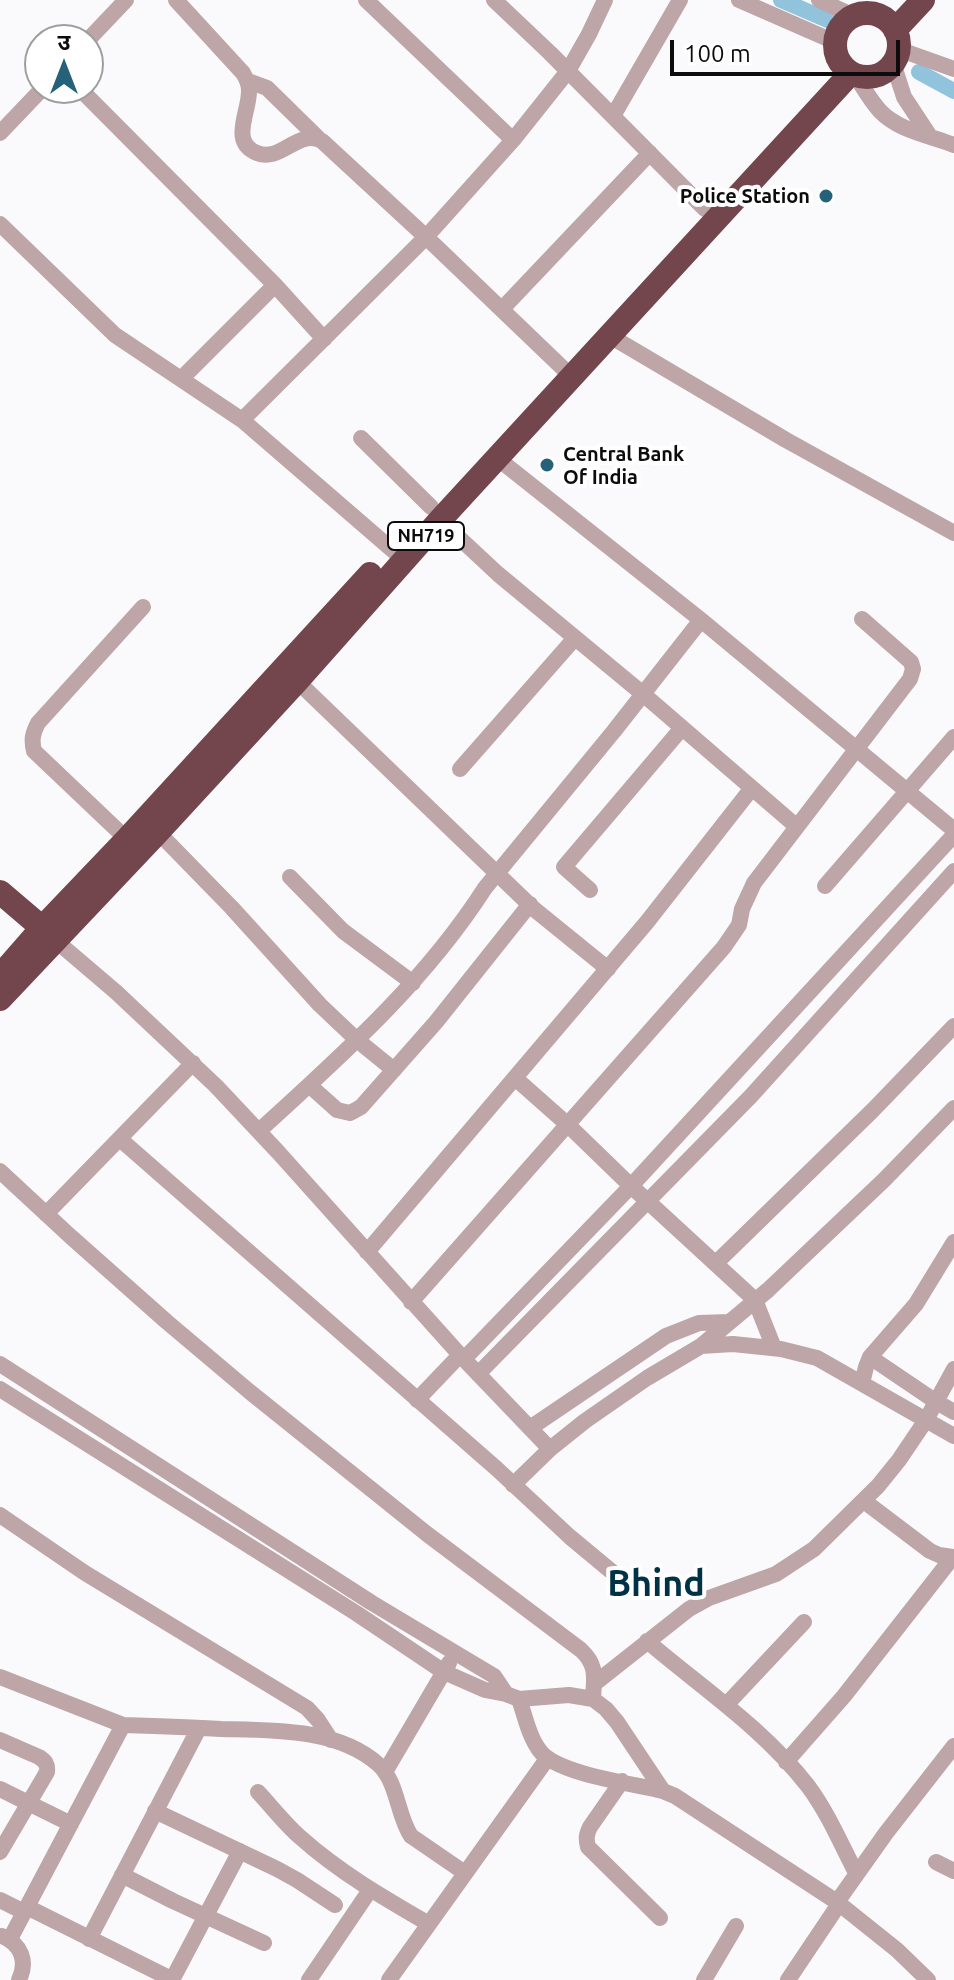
<!DOCTYPE html>
<meta charset="utf-8">
<style>
body{margin:0}
#map{position:relative;width:954px;height:1980px;overflow:hidden;background:#fafafd;font-family:Ubuntu,"Noto Sans Devanagari",sans-serif}
canvas{display:block}
.north{position:absolute;left:24px;top:24px;width:80px;height:80px;box-sizing:border-box;background:#fff;border:2px solid #9e9e9e;border-radius:50%;rotate:0deg;font-size:22px;font-weight:700;line-height:32px;text-align:center;color:#0c0c0d}
.north::after{content:'';display:block;margin:auto;width:28px;height:36px;background:#26617a;clip-path:polygon(50% 0,100% 100%,50% 72%,0 100%)}
.scale{position:absolute;left:670px;top:40px;width:230px;height:36px;box-sizing:border-box;border:4px solid #0c0c0d;border-top:0;padding-left:10px;font-size:24px;line-height:28px;white-space:nowrap;color:#0c0c0d;-webkit-text-stroke:6px #fff;paint-order:stroke}
</style>
<div id="map">
<canvas width="954" height="1980"></canvas>
<div class="north">उ</div>
<div class="scale">100 m</div>
</div>
<script>
const c = document.querySelector('canvas').getContext('2d');
c.lineJoin = 'round';
function stroke(path, color, width, dash) {
  c.strokeStyle = color;
  c.lineWidth = width;
  c.lineCap = dash ? 'butt' : 'round';
  c.setLineDash(dash || []);
  c.stroke(path);
}
function drawText(font, color, halo, rows, align = 'center') {
  c.font = font + ' Ubuntu,sans-serif';
  c.lineWidth = 8;
  c.setLineDash([]);
  c.textBaseline = 'middle';
  c.strokeStyle = halo;
  c.fillStyle = color;
  for (const [text, x, y, turn = 0] of rows) {
    c.save();
    c.translate(x, y);
    c.rotate((+turn || 0) * Math.PI / 180);
    c.textAlign = isNaN(turn) ? turn : align;
    if (halo) c.strokeText(text, 0, 0);
    c.fillText(text, 0, 0);
    c.restore();
  }
}
stroke(new Path2D(`
 M781,0L839,25
 M919,72L954,91`), '#91c3dd', 16);
stroke(new Path2D(`
 M176,0L243,73C246,78 249,84 249,90C250,111 229,142 257,153C281,163 298,128 322,141L426,237L572,377
 M366,0L513,140
 M494,0L550,53L705,209
 M739,0L835,42
 M819,0L854,16
 M88,40L126,0
 M898,49L954,69
 M893,63L904,97L929,135
 M855,75C863,87 870,100 880,111C899,131 929,135 954,145
 M248,81L267,88L318,138
 M79,88L275,285L324,339
 M613,116L680,0
 M0,133L43,88
 M0,224L115,335L242,420L404,560
 M502,309L650,153
 M610,336L786,440L954,533
 M181,379L275,285
 M242,420L426,237L513,140L568,71L589,34L605,0
 M361,438L431,507
 M497,458L701,620L954,830
 M440,520L498,574L643,694L796,826
 M297,681L534,909L608,969
 M460,769L575,638
 M153,827L232,908L320,1005L357,1040L394,1070
 M133,845L34,751C31,739 33,733 38,723L143,607
 M290,877L343,931L413,983
 M825,886L954,737
 M590,890L564,867L682,728
 M55,940L116,992L216,1086L278,1152L460,1355L550,1449
 M515,1078L567,1124L631,1186L755,1300L774,1348
 M309,1085L337,1110L350,1113L361,1107L436,1022L530,904
 M259,1131C341,1056 424,983 485,888L614,731L701,620
 M121,1140L497,1469L570,1537L629,1586
 M0,1171L70,1236L167,1322L250,1392L427,1534L581,1650C598,1666 594,1678 593,1699
 M46,1214L193,1063
 M367,1252L647,922L752,788
 M716,1263L873,1110L954,1026
 M411,1302L724,947L739,925L742,909L754,883L910,679L913,669L911,662L862,619
 M701,1346L733,1344L781,1349L817,1358L954,1436
 M870,1357L935,1401L954,1412
 M464,1359L631,1186L954,835
 M0,1364L372,1603L494,1676L506,1694
 M478,1374L751,1096L954,871
 M862,1383L866,1367L870,1357L916,1304L954,1242
 M0,1389L356,1613L444,1672L485,1690L506,1694L519,1699L569,1695L593,1699L606,1709L617,1722L663,1791
 M417,1400L460,1355
 M530,1428L666,1336L699,1323L728,1322
 M513,1485L550,1449L585,1421L647,1378L701,1346L768,1290L884,1180L954,1108
 M864,1501L930,1551L939,1555L954,1557
 M0,1515L85,1573L307,1708L318,1720L331,1740
 M647,1641C702,1688 763,1728 808,1786C828,1813 841,1844 856,1873
 M0,1677L123,1725L10,1939
 M594,1684L689,1609L709,1598L776,1574L814,1549L878,1486L899,1460L926,1420L954,1369
 M519,1699C525,1716 529,1737 540,1751C557,1774 634,1784 663,1791L675,1796L837,1902L897,1950L928,1980
 M727,1704L804,1622
 M123,1725C156,1726 188,1727 221,1729C271,1730 339,1728 379,1765C398,1783 397,1815 411,1836L465,1873
 M0,1740L39,1757C45,1761 48,1764 47,1772L0,1852
 M786,1762L844,1696L952,1558
 M385,1772L449,1663
 M622,1781L590,1827C586,1835 586,1839 588,1847L660,1918
 M0,1789L71,1824
 M258,1792C272,1807 285,1824 300,1837C339,1872 384,1898 429,1924
 M155,1811L277,1869L297,1880L335,1905
 M936,1862L954,1871
 M122,1875L173,1901L264,1943
 M0,1900L24,1912
 M837,1902L886,1833L954,1746
 M27,1907L173,1980
 M2,1936C21,1944 28,1961 19,1980
 M89,1939L199,1728
 M172,1980L240,1851
 M309,1980L370,1890
 M389,1980L547,1759
 M704,1980L736,1926
 M788,1980L839,1904`), '#bda5a8', 16);
stroke(new Path2D(`
 M835 45a32 32 0 1 1 64 0a32 32 0 1 1-64 0Z
 M895,30L923,0
 M0,892L54,938
 M0,976L42,928L127,839L370,574
 M0,999L158,832L297,681L440,520L851,73`), '#73454d', 24);
for (const [x, y, r, color] of [
 [826,196,8,"#26617a"],
 [547,465,8,"#26617a"]
]) {
  const dot = new Path2D();
  dot.arc(x, y, r, 0, 2 * Math.PI);
  c.fillStyle = color;
  c.fill(dot);
  stroke(dot, '#fff', 3);
}
for (const [x, y, w] of [
 [426,536,76]
]) {
  const box = new Path2D();
  box.roundRect(x - w / 2, y - 14, w, 28, 6);
  c.fillStyle = '#fff';
  c.fill(box);
  stroke(box, '#0c0c0d', 2);
}
drawText('bold 18px', '#0c0c0d', null, [
 ["NH719",426,536]
]);
drawText('bold 20px', '#0c0c0d', '#fff', [
 ["Police Station",810,196],
 ["Central Bank",563,454,"left"],
 ["Of India",563,477,"left"]
], 'right');
drawText('bold 36px', '#003245', '#fff', [
 ["Bhind",656,1584]
]);
</script>
